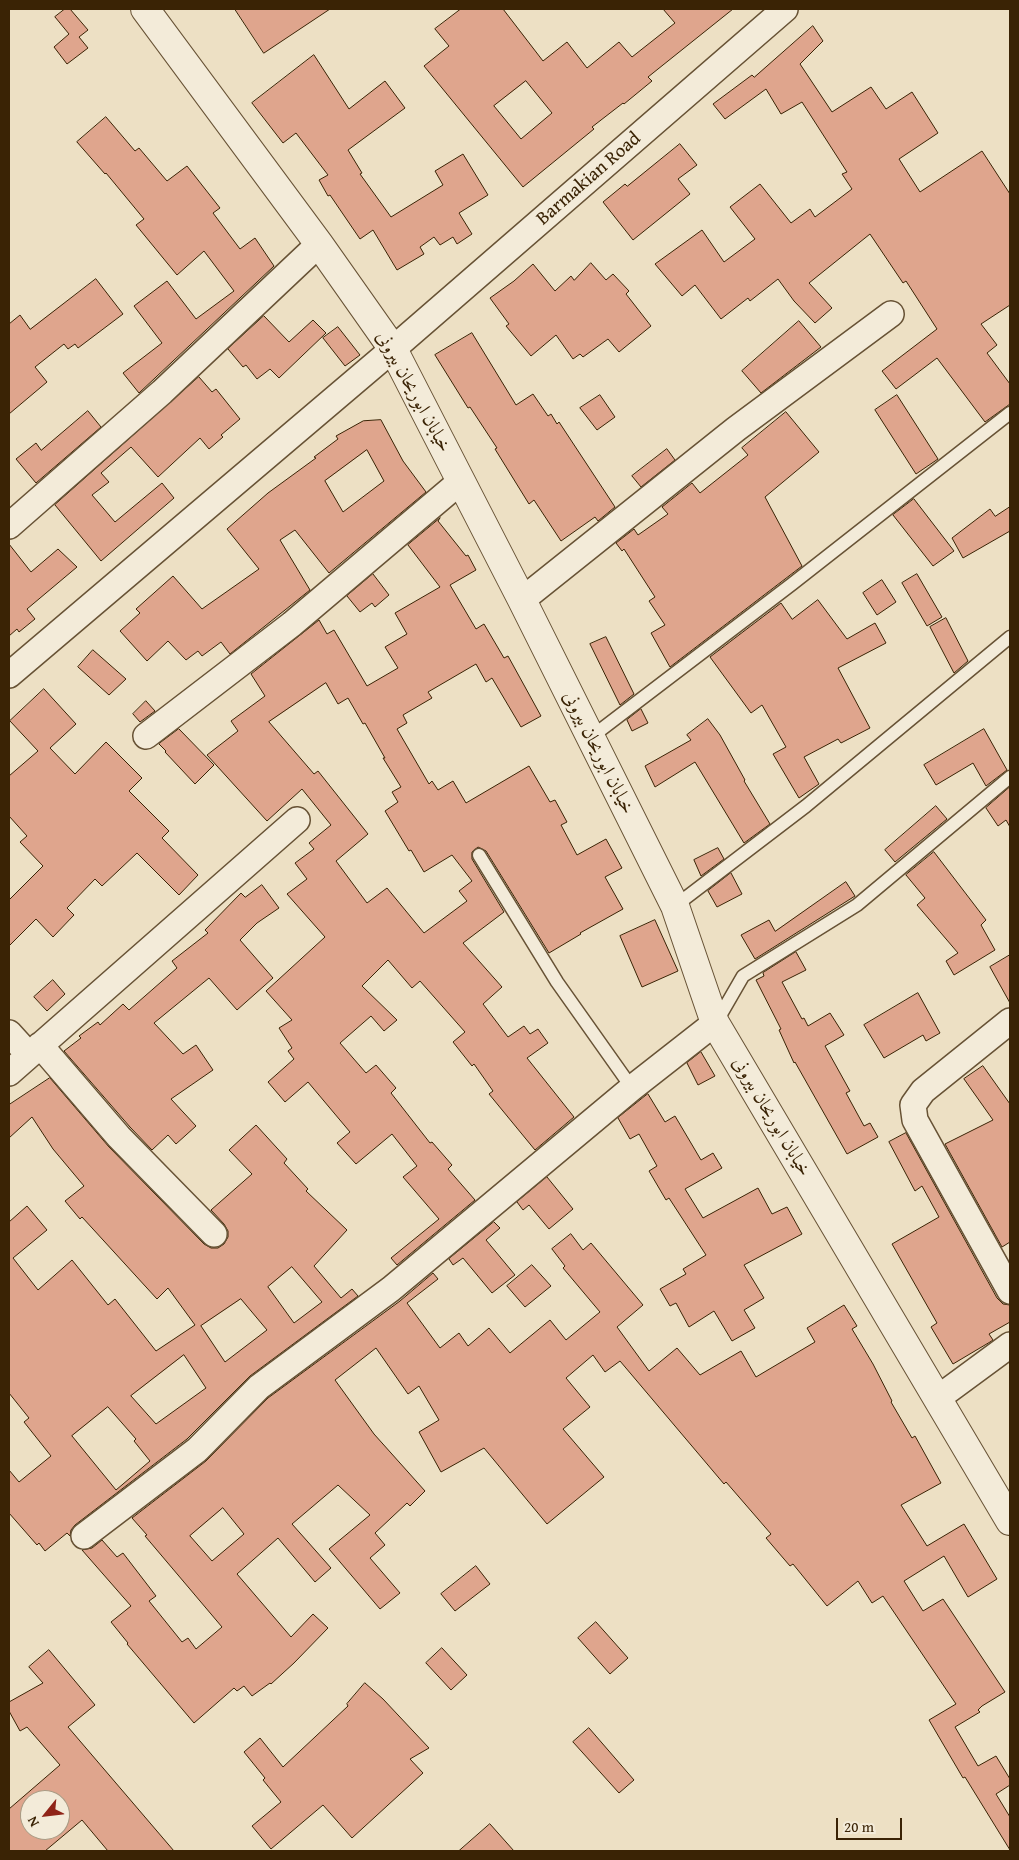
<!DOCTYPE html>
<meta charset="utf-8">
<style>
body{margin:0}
#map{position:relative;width:1019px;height:1860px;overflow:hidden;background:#ede0c4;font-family:"Gentium Book Plus",serif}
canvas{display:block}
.frame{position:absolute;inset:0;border:10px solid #3a2305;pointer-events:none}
.north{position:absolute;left:20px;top:1790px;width:50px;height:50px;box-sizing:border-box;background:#f3ebd9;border:1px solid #a99b84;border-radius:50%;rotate:241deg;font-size:14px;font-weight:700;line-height:20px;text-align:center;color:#3a2305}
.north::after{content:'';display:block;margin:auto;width:18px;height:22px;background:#8f2418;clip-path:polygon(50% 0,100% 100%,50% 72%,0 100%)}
.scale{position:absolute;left:836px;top:1818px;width:66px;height:22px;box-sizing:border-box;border:2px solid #3a2305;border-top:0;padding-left:6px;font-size:15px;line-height:18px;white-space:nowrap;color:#3a2305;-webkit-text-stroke:4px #f3ebd9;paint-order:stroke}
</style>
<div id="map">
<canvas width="1019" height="1860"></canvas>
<div class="frame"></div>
<div class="north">N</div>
<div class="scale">20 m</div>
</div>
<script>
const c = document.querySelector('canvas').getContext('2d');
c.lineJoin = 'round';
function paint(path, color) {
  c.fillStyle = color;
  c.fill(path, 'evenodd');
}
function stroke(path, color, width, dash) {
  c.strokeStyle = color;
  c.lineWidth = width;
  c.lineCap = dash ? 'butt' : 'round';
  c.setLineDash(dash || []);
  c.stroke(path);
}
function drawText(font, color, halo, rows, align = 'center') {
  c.font = font + ' "Gentium Book Plus",Amiri,serif';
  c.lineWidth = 4;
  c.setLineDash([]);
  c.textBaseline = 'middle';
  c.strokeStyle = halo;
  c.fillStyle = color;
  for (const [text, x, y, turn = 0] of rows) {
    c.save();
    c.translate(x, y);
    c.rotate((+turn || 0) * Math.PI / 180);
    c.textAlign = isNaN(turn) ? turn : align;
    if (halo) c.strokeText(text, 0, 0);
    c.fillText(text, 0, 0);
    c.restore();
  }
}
const building = new Path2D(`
 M65,9H70L88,30L79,37L88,48L67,64L54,47L69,34L55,17Z
 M235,9H330L264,53Z
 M461,9H503L543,61L567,42L587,68L619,42L632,57L675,23L663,9H733L648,77L652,81L624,104L623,103L592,127L594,129L523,187L424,66L449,46L435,29ZM526,81L552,113L521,139L494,106Z
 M813,26L823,41L800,64L832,112L871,87L886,109L912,92L938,133L899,159L920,192L982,151L1010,194V305L981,324L997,345L987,353L1010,384V404L985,422L937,358L896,389L882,371L937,329L906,281L903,283L870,234L809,283L832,308L815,323L794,301L778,279L750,301L748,298L721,319L695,285L682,296L655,264L702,230L724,262L755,239L730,207L760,184L791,223L810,209L815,217L852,189L842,174L847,172L802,102L781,114L766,89L725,119L713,104L752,75L754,77Z
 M314,55L349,109L385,81L405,108L348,150L362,173L360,174L391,217L443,185L435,171L463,154L488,195L459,213L472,234L457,244L453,237L440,245L434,237L420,247L424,254L397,270L373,230L360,239L330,195L328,196L319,180L328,175L296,133L283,143L252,103Z
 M106,117L135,151L139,148L167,181L187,166L220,208L213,213L240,249L255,238L274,266L139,393L123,373L162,343L134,306L167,281L196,319L234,291L204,251L177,275L136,225L144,219L106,173L105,174L77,142Z
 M680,144L697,165L678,179L690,194L633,240L603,202L625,184L627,186Z
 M591,263L606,280L613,274L629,291L626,294L651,326L619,352L608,339L583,357L580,354L573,359L556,335L531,356L506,326L509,324L490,298L514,281L533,264L555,291L571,276L574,280Z
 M96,279L123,314L78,348L75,344L68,349L64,344L35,367L47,382L9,414V324L20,315L30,329Z
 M264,316L289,342L313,320L326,333L279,378L270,369L257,379L246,365L243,367L228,349Z
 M799,321L821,347L761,393L742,371Z
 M338,327L360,355L345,366L323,338Z
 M472,333L516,405L533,394L548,416L551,414L557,424L559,422L615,507L598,521L595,517L561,541L534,500L529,504L495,449L497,448L470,407L468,408L435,355Z
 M199,377L212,392L216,389L240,419L221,435L223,437L209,449L200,438L158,477L131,447L101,473L109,482L92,495L115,522L162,483L174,498L101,561L55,505Z
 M600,395L615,417L597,430L580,408Z
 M897,395L938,459L916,474L875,410Z
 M88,411L101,427L36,483L16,459L36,443L41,450Z
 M786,412L819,452L765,497L802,566L670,667L651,633L665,625L649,601L655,597L624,549L622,551L616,543L634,529L638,535L668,514L662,507L692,483L700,493L748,455L742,448Z
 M381,420L403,461L426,492L329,573L295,530L280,540L310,590L230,654L221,642L202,656L198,651L186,660L168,641L147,661L120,631L140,613L136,609L173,576L202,609L259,569L227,529L268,493L316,458L314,457L338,439L336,436L363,421ZM367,450L384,481L343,512L325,481Z
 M667,449L675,460L641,487L632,476Z
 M914,499L954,551L933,566L893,515Z
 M1010,507V531L963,558L952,538L990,509L995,516Z
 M440,518L438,521L466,556L468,555L476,570L450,585L476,629L484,624L504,658L508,656L541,716L521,727L492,678L486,682L476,664L428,692L432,698L403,715L407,723L397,729L429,784L432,781L438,790L453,781L466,803L529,766L550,802L555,800L567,822L561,825L577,855L606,839L622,868L605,877L623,909L580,933L581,934L549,953L486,851L478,847L472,852V859L504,912L463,943L502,987L483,1004L508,1037L524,1026L530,1034L538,1029L548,1043L527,1058L574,1117L535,1150L489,1094L493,1091L474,1064L472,1066L453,1042L465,1032L420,981L412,988L388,960L362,986L397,1020L384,1031L371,1016L340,1043L366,1073L376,1065L396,1088L391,1093L430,1143L432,1142L452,1165L448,1169L475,1200L397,1265L391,1258L439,1219L403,1177L417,1166L392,1134L356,1164L337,1143L350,1132L308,1082L285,1102L268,1082L294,1059L288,1051L292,1048L279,1028L292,1020L266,991L325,937L287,894L307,879L295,863L314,849L309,843L331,825L302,789L267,821L207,755L238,731L231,721L265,696L251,674L319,620L327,634L334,630L367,686L398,668L385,647L407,634L395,613L440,587L408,545ZM326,683L338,704L348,698L363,724L365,723L385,758H383L401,787L392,792L398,802L385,811L409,851L411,850L424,872L452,855L472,881L459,891L467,901L424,933L387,888L367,903L336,861L368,834L318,771L314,774L269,722Z
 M9,544L31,572L58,549L77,567L27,609L35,619L19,632L17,629L9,636Z
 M373,574L389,595L375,607L372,603L360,612L347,596Z
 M917,574L942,617L927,626L902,583Z
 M882,580L896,602L877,615L863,593Z
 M818,600L847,639L875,623L886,643L838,668L870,728L841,743L838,739L804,757L819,784L799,798L773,754L786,747L762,705L751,713L710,657L781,603L792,619Z
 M946,618L968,661L954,673L930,627Z
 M606,637L634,694L620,705L590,644Z
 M93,650L126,679L109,695L78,667Z
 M44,689L76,724L50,748L75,774L106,742L142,778L129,791L169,831L162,838L198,875L179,895L137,853L102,886L95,879L67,908L74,915L53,937L36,919L9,946V900L43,866L20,842L27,836L9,816V776L38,751L10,721Z
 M146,701L155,711L140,722L133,714Z
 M641,709L648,723L632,731L627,720Z
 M708,719L720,735L745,780L744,781L770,824L744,843L695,762L655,787L645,766L691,740L687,735Z
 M179,729L214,765L195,784L165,752L166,751L159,744Z
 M984,729L1007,770L986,786L973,763L936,785L924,765Z
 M1010,787V827L1006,820L998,826L986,808Z
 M936,806L947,819L895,862L885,850Z
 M718,848L724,859L701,876L694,860Z
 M934,852L986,920L981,925L995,950L954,975L946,961L958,953L917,905L925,898L906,875Z
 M731,873L742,894L717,907L708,891Z
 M846,882L855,896L755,959L741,935L769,920L775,931Z
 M262,885L279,908L257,923L240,940L273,978L237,1010L209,978L154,1023L183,1054L196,1045L213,1070L171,1099L196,1126L176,1144L168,1135L152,1150L130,1127L64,1051L81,1038L79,1036L98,1022L100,1025L123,1004L129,1010L177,968L172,961L208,933L205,930L241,893L245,897Z
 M655,920L678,971L642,987L620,936Z
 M796,952L806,970L782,982L802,1019L804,1018L808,1026L830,1013L844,1035L825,1046L850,1091L846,1093L864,1126L870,1123L878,1137L847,1154L795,1062L794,1063L779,1030L781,1029L756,980L764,976L763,973Z
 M1010,955V1003L990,967Z
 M53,980L65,994L47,1011L34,997Z
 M918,993L940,1033L926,1041L923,1035L884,1058L864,1025Z
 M701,1052L715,1076L698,1085L687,1063Z
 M983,1066L1010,1104V1242L1002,1247L945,1144L993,1120L964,1079Z
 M50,1078L109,1147L204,1244L211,1248H218L224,1244L228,1237V1231L224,1224L211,1210L252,1174L229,1150L256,1125L287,1159L284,1163L308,1189L306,1191L347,1230L314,1266L341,1298L352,1289L358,1296L250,1376L187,1439L75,1525L71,1530L70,1536L67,1533L45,1551L39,1543L37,1545L9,1513V1470L19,1482L51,1456L24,1422L29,1418L9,1393V1222L27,1206L47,1230L13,1258L38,1290L72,1260L108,1305L115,1299L156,1351L195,1325L168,1288L157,1299L82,1217L80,1219L65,1201L84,1186L53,1149L32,1117L9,1138V1105ZM292,1267L322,1302L294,1323L268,1287ZM241,1299L267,1330L225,1362L201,1326ZM184,1355L206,1388L156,1424L131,1396ZM108,1407L136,1439L134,1441L150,1461L116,1490L72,1436Z
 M648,1094L665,1122L675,1116L701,1160L713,1153L722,1168L685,1189L703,1218L758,1188L772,1214L787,1207L802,1234L744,1265L764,1298L744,1310L755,1328L732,1341L714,1311L689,1327L676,1303L670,1306L660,1289L686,1274L683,1269L706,1255L669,1198L666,1200L649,1171L657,1166L639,1134L630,1139L618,1118Z
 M906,1133L997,1298L1003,1304L1010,1305V1322L989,1334L993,1340L990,1342L953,1364L931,1327L937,1323L892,1244L939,1217L922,1186L915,1191L889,1142Z
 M547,1177L573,1209L549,1229L529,1205L523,1210L517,1202Z
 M494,1222L500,1228L486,1240L515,1275L492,1293L463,1258L453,1265L449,1259Z
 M571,1234L583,1250L591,1243L643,1305L617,1327L649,1371L677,1348L700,1375L741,1351L756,1377L815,1342L807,1328L844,1305L857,1326L852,1329L873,1364L892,1401L891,1402L912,1438L915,1436L941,1483L901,1505L927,1546L964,1524L997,1579L968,1597L944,1556L904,1581L923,1611L943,1599L1005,1692L982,1706L978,1710L980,1712L955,1727L978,1766L996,1756L1010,1779V1785L996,1794L1010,1817V1850L965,1777L963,1778L929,1720L956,1704L883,1596L872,1603L858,1581L827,1606L793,1564L790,1566L766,1538L771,1534L726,1482L724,1484L620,1361L605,1372L593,1355L566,1378L590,1407L563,1429L604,1477L547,1524L484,1448L441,1472L419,1432L439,1420L419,1386L408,1394L376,1348L335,1380L374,1434L425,1491L410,1506L407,1503L375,1533L385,1545L370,1558L400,1593L380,1609L329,1549L370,1515L338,1485L292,1524L331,1568L315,1582L278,1538L237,1574L291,1637L313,1614L328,1628L294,1663L271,1684L270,1683L252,1696L244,1686L237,1691L234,1688L194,1723L127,1644L128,1643L111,1622L131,1606L82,1550L92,1548L102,1540L117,1557L123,1553L156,1596L149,1601L182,1642L188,1638L196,1649L222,1627L145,1536L147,1535L132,1518L206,1461L268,1398L400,1301L433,1273L438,1279L407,1303L440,1348L459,1333L468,1346L489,1328L510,1353L550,1320L566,1340L600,1312L563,1268L565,1266L552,1249ZM223,1508L244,1534L212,1561L190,1536Z
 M532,1265L551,1286L525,1307L507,1286Z
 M476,1566L490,1584L455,1611L441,1594Z
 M596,1622L628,1658L610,1674L578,1638Z
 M442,1648L467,1675L451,1690L426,1663Z
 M49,1650L95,1705L68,1727L174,1851H108L82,1820L45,1851H9V1809L60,1765L27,1727L20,1731L9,1711V1702L43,1683L29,1667ZM30,1800H60V1830H30Z
 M365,1683L383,1699L429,1748L410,1759L423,1773L352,1838L323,1805L271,1849L252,1826L281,1802L263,1780L265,1778L244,1752L260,1738L283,1767L348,1706L347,1704Z
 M589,1728L634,1780L619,1793L573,1742Z
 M490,1824L514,1851H459Z`);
paint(building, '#dfa58d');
stroke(building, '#3a2305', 1);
const service = new Path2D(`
 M590,738L792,584L1010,413
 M479,855L557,982L632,1088
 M675,906L806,806L1010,637
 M717,1021L743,976L857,905L1010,777`);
const minor = new Path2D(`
 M9,526L162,392L319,244
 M522,600L736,429L891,314
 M9,675L393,349L785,9
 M146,736L292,624L461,481
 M1010,1021L923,1091L913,1105L915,1120L1010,1291
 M9,1033L29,1055
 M40,1045L119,1137L214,1234
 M9,1073L297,820
 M938,1398L1010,1345
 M84,1536L197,1450L259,1387L391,1289L632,1088L715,1023`);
const tertiary = new Path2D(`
 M145,9L319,244L393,349L522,600L675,906L715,1023L1010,1521`);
stroke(service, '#675235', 15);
stroke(minor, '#675235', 28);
stroke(tertiary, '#675235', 30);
stroke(service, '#f3ebd9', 12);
stroke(minor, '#f3ebd9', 25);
stroke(tertiary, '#f3ebd9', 28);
drawText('19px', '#3a2305', '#f3ebd9', [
 ["Barmakian Road",589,179,-41],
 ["خیابان ابوریحان بیرونی",413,392,61],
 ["خیابان ابوریحان بیرونی",598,753,63],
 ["خیابان ابوریحان بیرونی",771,1117,59]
]);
</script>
